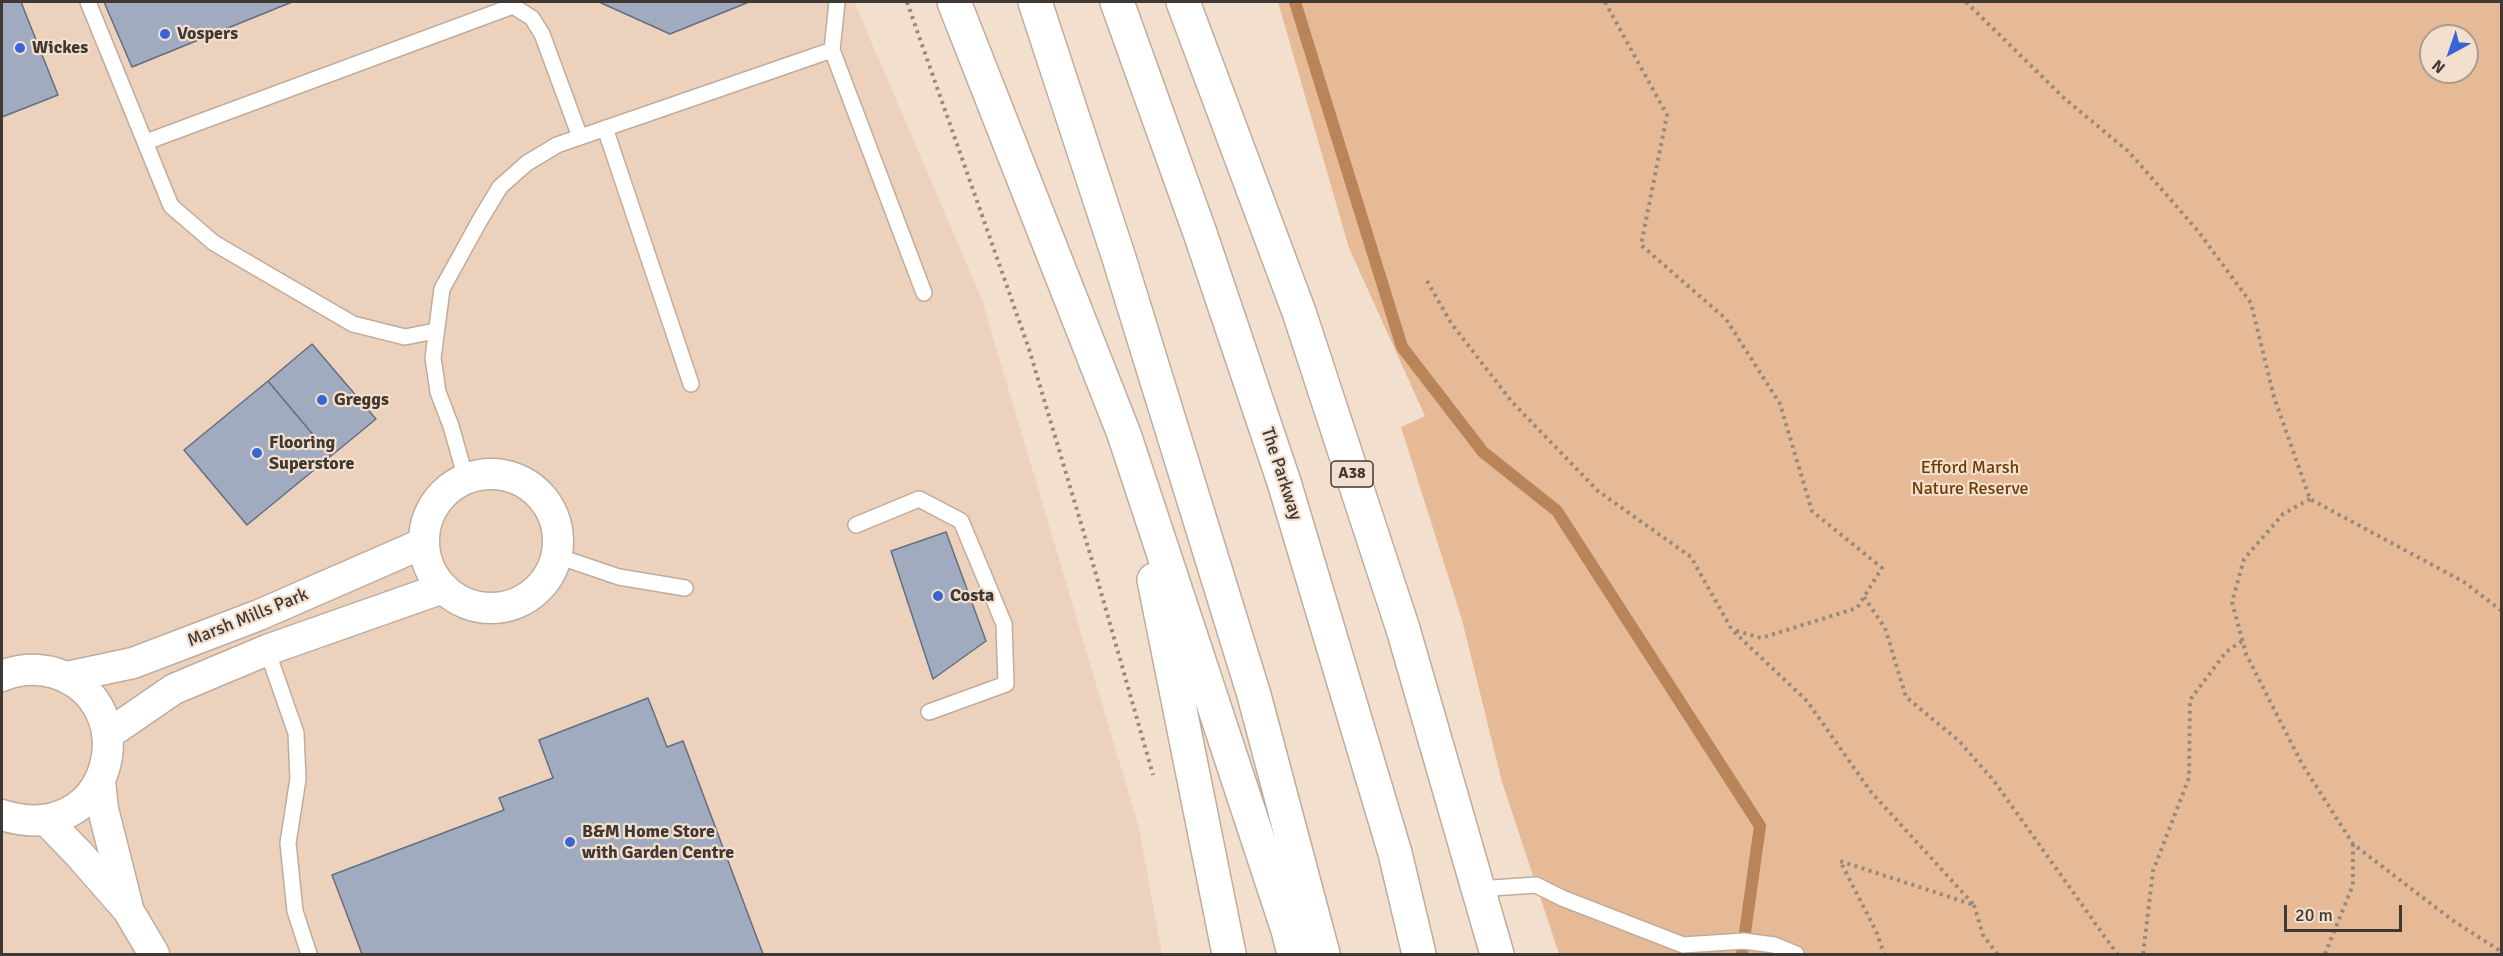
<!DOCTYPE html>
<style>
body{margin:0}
#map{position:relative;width:2503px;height:956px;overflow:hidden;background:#f3dfce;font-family:Signika,sans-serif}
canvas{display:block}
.frame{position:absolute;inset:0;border:3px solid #403832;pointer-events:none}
.north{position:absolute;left:2419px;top:24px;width:60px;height:60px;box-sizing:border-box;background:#f3dfce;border:2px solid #ab9c90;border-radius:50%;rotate:220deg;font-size:16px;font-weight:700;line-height:24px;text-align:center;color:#403832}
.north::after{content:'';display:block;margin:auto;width:21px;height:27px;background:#3865d5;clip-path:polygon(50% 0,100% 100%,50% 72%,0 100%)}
.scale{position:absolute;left:2284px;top:905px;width:118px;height:27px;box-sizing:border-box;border:3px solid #403832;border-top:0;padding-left:8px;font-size:18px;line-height:21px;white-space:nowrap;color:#403832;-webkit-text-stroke:4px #f3dfce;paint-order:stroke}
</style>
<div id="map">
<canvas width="2503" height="956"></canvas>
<div class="frame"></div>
<div class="north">N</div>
<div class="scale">20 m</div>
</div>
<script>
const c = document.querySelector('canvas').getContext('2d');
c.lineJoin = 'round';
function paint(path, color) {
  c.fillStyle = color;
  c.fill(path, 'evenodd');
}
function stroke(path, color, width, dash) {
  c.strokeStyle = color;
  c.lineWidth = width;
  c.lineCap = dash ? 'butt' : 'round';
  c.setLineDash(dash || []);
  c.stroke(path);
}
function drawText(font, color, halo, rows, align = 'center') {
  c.font = font + ' Signika,sans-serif';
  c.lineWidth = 4.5;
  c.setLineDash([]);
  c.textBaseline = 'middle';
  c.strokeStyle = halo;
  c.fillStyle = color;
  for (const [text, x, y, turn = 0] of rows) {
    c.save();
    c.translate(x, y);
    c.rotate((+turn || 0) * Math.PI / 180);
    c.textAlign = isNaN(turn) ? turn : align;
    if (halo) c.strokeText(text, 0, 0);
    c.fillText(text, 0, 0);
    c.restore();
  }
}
paint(new Path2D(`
 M2,2H854L982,300L1139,828L1162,954H2Z`), '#ecd2bc');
paint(new Path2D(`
 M1278,2H2501V954H1559L1502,782L1462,620L1401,427L1425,416L1349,248ZM2431,36H2467V72H2431Z`), '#e6ba96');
stroke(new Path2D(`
 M1295,2L1402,347L1483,452L1557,511L1760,826L1742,954`), '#b88458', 12);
const building = new Path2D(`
 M2,2H21L58,95L2,117Z
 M104,2H292L132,67Z
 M599,2H749L670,34Z
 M312,344L376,419L331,456L268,381Z
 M268,381L331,456L247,525L184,450Z
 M946,532L986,641L933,679L891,551Z
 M648,698L667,747L683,741L763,954H362L332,875L504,810L499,798L553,778L539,740Z`);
paint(building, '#a1abbf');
stroke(building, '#656e80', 1.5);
const lane = new Path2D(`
 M88,2L171,206L214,243L353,324L405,337L435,331
 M837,2L832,50L924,293
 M605,128L691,384
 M146,142L513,6L532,18L542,34L580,137
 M466,479L451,426L438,392L433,358L442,289L480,220L500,187L527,163L557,145L832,50
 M856,525L919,499L961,521L1004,624L1006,684L929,712
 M557,556L619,577L685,588
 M267,650L296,733L298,779L288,843L295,911L309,954
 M1478,889L1536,885L1562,898L1683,945L1744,941L1774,945L1796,954`);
const street = new Path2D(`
 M424 541a67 67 0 1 1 134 0a67 67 0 1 1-134 0Z
 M2,676C19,669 37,668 55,673C147,703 112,850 2,815
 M67,677L133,663L259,615L424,543
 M107,735L174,689L267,650L443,588
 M100,781L103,809L127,904
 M47,821L79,854L128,910L154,954`);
const highway = new Path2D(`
 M954,2L1124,434L1288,930L1294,954
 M1035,2L1119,258L1254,695L1323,954
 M1117,2L1200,233L1284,482L1395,853L1419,954
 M1183,2L1299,312L1403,629L1497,954
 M1154,580L1229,954`);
stroke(lane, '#bfac9c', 18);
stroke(street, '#bfac9c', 33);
stroke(highway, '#bfac9c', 36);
stroke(new Path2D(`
 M907,2L1029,349L1091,557L1153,775
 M1605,2L1667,115L1641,245L1726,319L1780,404L1812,511L1882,568L1857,608L1761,638L1734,630
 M1966,2L2065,99L2129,152L2198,231L2251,303L2274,397L2310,499L2464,582L2502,611
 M1427,281L1451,323L1512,402L1598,491L1691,557L1732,630L1807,701L1871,792L1974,905L1840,861L1876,931L1884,954
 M2310,499L2283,514L2244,559L2232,602L2246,654L2302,764L2353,844L2452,920L2502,952
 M1864,597L1885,628L1906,697L1959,741L1994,781L2117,954
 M1974,905L1983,935L1997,954
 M2143,954L2153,871L2189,778L2190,700L2226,652L2242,641
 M2325,954L2353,885V844`), '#97897e', 4, [3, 4.5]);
stroke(lane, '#fff', 15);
stroke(street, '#fff', 30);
stroke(highway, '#fff', 33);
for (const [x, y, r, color] of [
 [165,34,6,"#3865d5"],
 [20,48,6,"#3865d5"],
 [322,400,6,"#3865d5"],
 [257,453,6,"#3865d5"],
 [938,596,6,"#3865d5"],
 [570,842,6,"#3865d5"]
]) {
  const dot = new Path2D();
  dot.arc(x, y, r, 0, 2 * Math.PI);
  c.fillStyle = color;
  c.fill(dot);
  stroke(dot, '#f3dfce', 2);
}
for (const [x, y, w] of [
 [1352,474,42]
]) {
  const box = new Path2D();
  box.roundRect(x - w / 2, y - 13, w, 26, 4.5);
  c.fillStyle = '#f3dfce';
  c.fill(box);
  stroke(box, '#403832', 1.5);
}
drawText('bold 16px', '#403832', null, [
 ["A38",1352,474]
]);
drawText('bold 18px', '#403832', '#f3dfce', [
 ["Vospers",177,34],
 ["Wickes",32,48],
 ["Greggs",334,400],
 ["Flooring",269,443],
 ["Superstore",269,464],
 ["Costa",950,596],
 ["B&M Home Store",582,832],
 ["with Garden Centre",582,853]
], 'left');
drawText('18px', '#6e3c02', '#f3dfce', [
 ["Efford Marsh",1970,468],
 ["Nature Reserve",1970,489]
]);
drawText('18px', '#403832', '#f3dfce', [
 ["The Parkway",1281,474,72],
 ["Marsh Mills Park",248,618,-22]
]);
</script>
